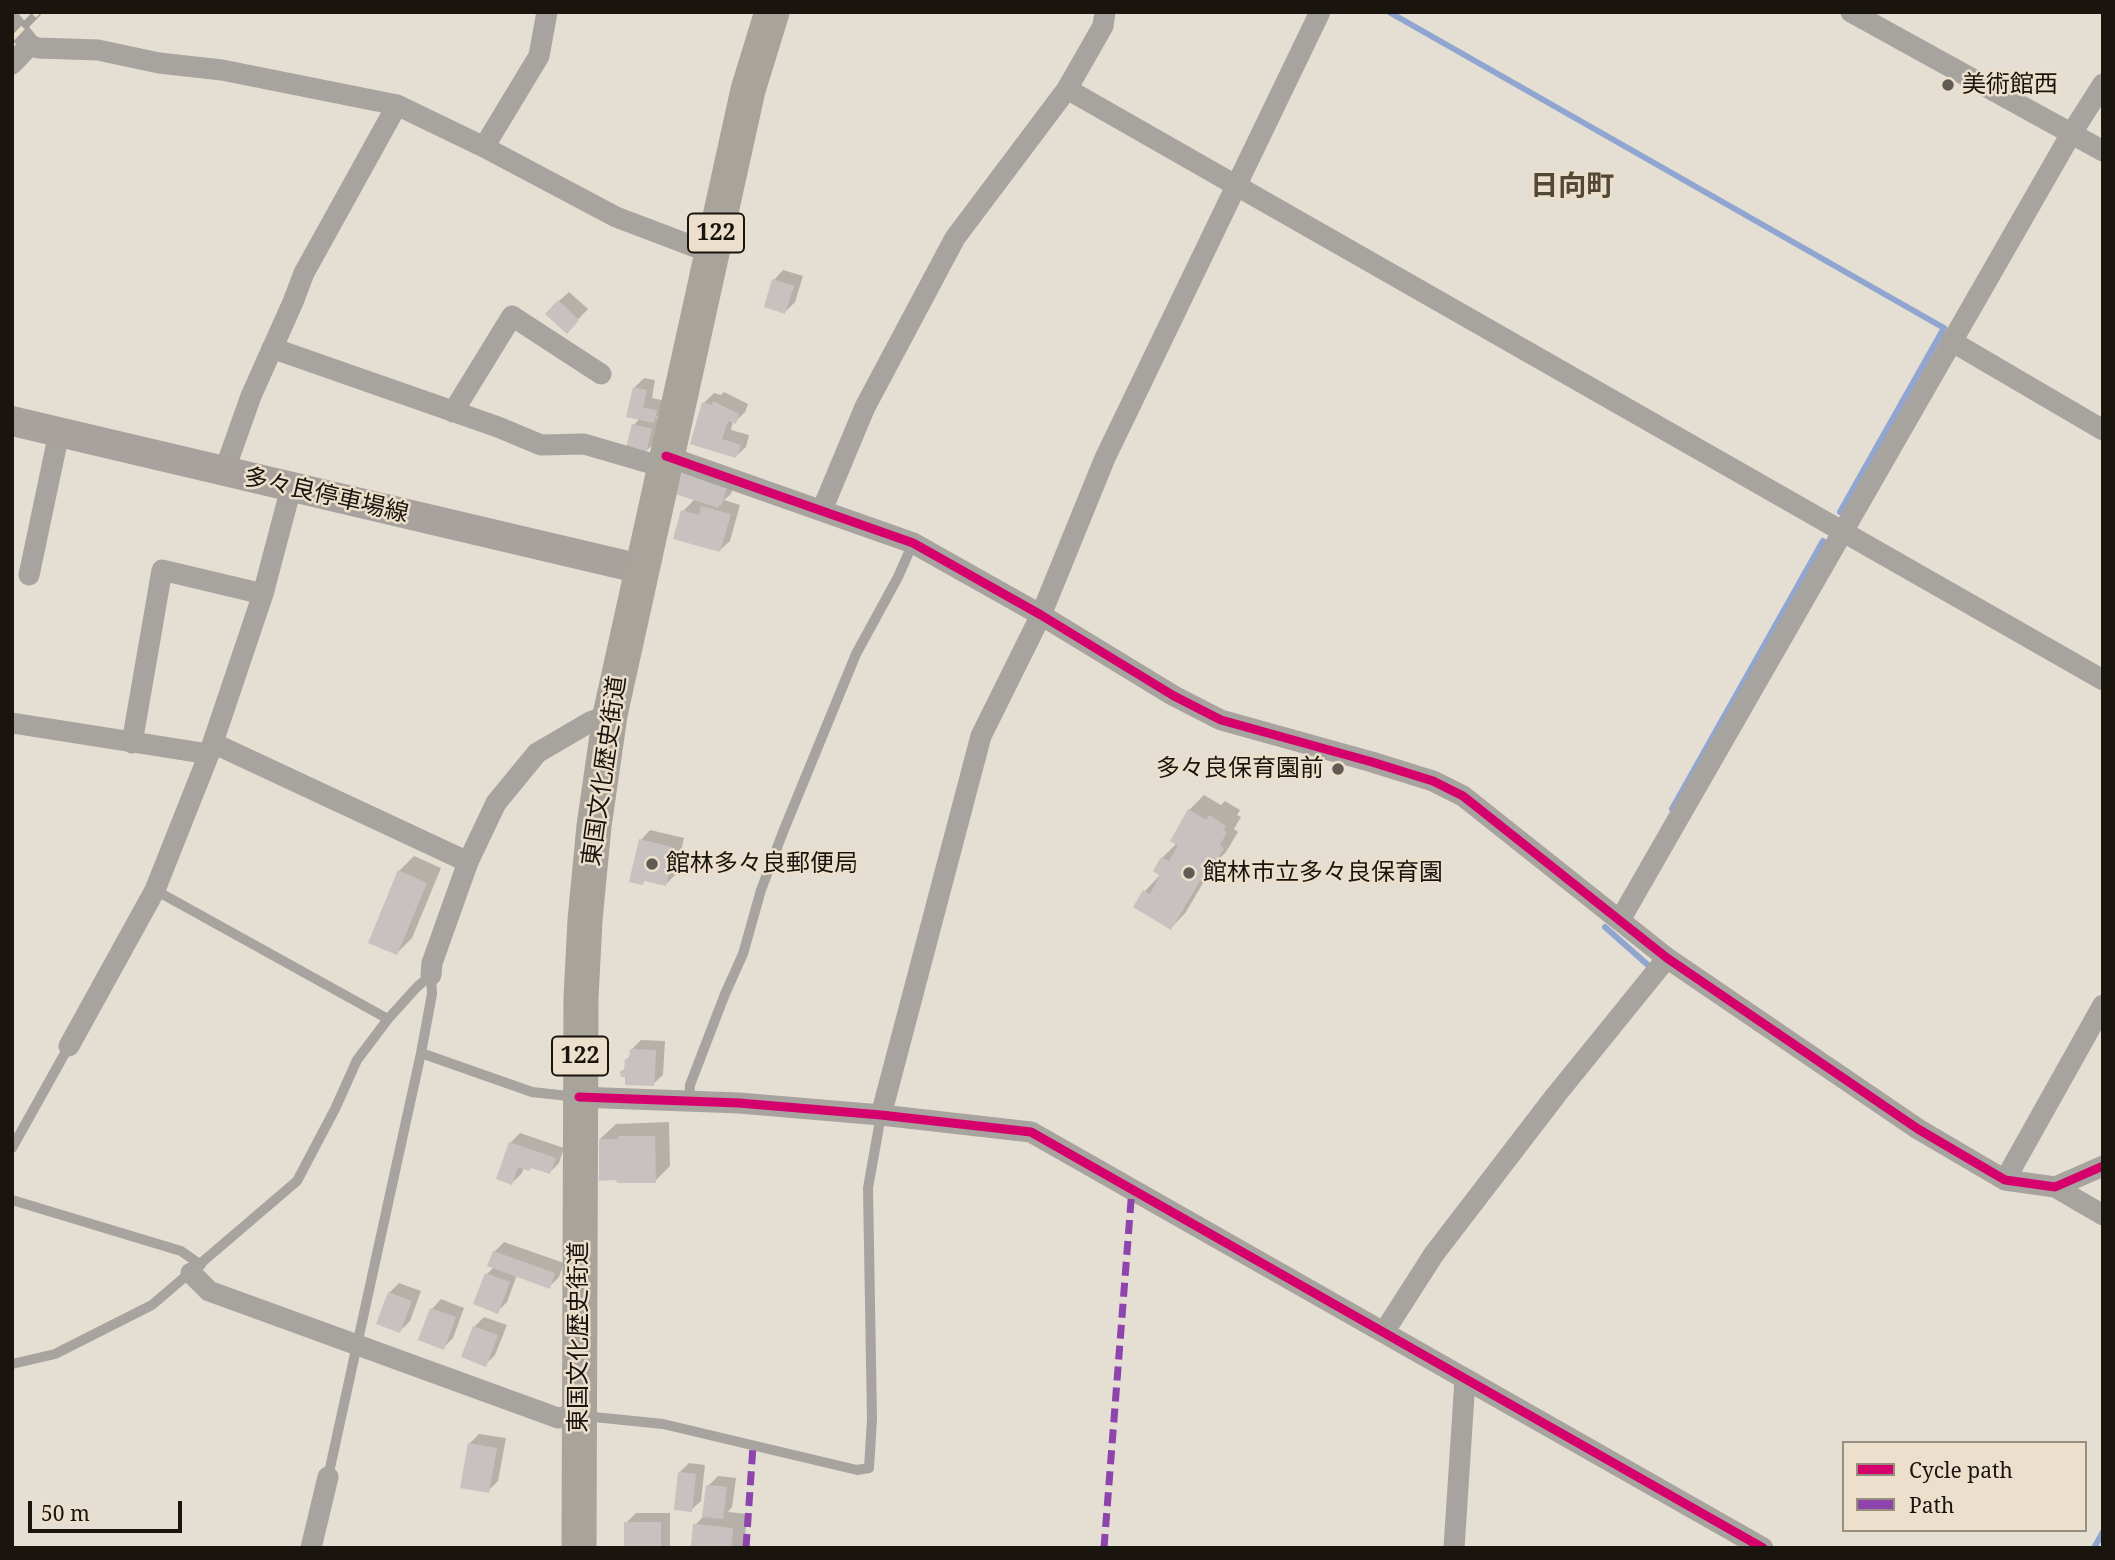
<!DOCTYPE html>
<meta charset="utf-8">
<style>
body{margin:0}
#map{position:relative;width:2115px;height:1560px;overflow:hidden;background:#e4ded3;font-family:"Noto Serif",serif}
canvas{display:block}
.frame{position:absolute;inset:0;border:14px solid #19150e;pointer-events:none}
.legend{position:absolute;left:1842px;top:1441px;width:245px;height:91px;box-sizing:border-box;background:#ecdfcb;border:2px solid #988e7f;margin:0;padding:9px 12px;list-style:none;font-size:21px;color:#19150e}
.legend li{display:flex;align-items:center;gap:14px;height:35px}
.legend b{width:35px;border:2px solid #988e7f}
.scale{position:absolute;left:28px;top:1501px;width:154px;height:32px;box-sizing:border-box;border:4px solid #19150e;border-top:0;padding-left:9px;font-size:21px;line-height:24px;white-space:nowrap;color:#19150e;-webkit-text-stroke:5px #ecdfcb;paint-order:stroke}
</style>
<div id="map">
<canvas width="2115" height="1560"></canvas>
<div class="frame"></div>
<ul class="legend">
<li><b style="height:9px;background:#d6006c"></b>Cycle path</li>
<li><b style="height:9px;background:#8e44ad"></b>Path</li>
</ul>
<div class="scale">50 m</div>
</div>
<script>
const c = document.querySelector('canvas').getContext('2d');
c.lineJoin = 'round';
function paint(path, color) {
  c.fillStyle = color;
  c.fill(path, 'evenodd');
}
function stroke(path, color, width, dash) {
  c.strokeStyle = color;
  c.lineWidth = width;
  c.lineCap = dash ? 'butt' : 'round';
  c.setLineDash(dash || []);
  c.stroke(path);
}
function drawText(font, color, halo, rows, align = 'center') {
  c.font = font + ' "Noto Serif","Noto Sans JP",serif';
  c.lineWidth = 5;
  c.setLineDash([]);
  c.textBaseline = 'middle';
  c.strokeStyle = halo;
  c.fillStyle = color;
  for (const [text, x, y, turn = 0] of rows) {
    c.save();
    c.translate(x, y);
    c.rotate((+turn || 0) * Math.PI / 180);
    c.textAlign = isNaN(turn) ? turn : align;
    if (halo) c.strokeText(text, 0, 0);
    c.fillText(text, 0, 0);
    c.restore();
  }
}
paint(new Path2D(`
 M783,270L803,276L795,302L785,312L774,280Z
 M569,292L588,309L567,331L559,301Z
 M644,378L655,380L652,398L666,401L663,411L656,418L661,420L656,442L646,451L634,425L640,418L634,388Z
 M724,392L748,404L745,412L735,422L733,421L731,430L749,435L746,447L736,456L692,443L704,403L714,393L721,395Z
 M736,476L731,494L724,500L740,505L730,541L720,550L683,511L695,499Z
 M1204,795L1221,805L1225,801L1240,810L1237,815L1241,817L1234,829L1238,832L1226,852L1214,864L1186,912L1171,928L1136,907L1145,891L1161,874L1162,858L1177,843L1189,810Z
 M650,830L684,838L676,874L666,884L646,879L642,883L641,840Z
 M414,856L441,868L412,938L397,953L399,871Z
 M641,1040L665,1041L663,1075L653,1084L627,1075L622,1071L626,1068V1060L631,1055V1050Z
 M669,1122L670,1166L655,1181L600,1139L616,1124Z
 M520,1133L564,1148L559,1163L550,1172L532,1166L524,1167L522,1173L512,1183L510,1143Z
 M504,1242L564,1263L559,1277L549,1287L517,1275L507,1302L497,1312L487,1274L494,1267V1252Z
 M399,1283L421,1291L410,1321L400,1331L389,1293Z
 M441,1299L464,1308L453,1338L443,1348L432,1309Z
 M484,1317L507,1325L495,1355L485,1365L474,1327Z
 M479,1434L506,1438L498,1481L488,1491L469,1444Z
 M689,1463L705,1465L701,1501L691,1510L679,1473Z
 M718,1476L736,1478L732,1507L728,1512L747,1514L744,1548H698L695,1525L704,1516L708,1486Z
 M636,1513H670V1548H626V1523Z`), '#0003');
stroke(new Path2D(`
 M1389,12L1944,328L1840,512
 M1672,809L1823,541
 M1605,927L1649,966
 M2094,1548L2103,1532`), '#90a5d0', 6);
paint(new Path2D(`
 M772,279L794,286L785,314L764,307Z
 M558,300L579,320L567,334L545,314Z
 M633,387L647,390L643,408L657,410L654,423L626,417Z
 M713,401L739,414L736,424L728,421L722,439L741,445L736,458L690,444L702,402L712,405Z
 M632,424L652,429L646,453L626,448Z
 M683,470L728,485L721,506L719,505L718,508L675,494Z
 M701,506L731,514L720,552L673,539L681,510L699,515Z
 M1188,809L1206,820L1209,815L1226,826L1224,831L1227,832L1220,845L1224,848L1212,869L1208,867L1171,930L1133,907L1143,890L1150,894L1160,876L1153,871L1161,857L1169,861L1178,846L1170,841Z
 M639,839L675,848L666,886L644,881L643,885L629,882Z
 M398,870L427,883L397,955L368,943Z
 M630,1049L656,1050L654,1086L625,1085V1077H621L620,1071H624L625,1059H629Z
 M618,1136H655L656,1183H617L616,1180L599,1181V1139H618Z
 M509,1142L556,1158L550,1174L531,1168L529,1171L518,1167L512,1185L496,1179Z
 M493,1251L555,1273L550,1289L487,1266Z
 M485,1273L510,1282L498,1314L473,1304Z
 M388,1292L412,1301L400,1333L376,1324Z
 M430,1308L456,1317L444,1350L418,1340Z
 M473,1326L498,1335L486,1367L461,1357Z
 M468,1443L497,1448L489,1493L460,1488Z
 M678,1472L696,1474L692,1512L674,1510Z
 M706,1485L727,1487L723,1519L702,1517Z
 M624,1522H661V1548H624Z
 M693,1524L733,1528L731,1548L691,1547Z`), '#c7c1bf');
stroke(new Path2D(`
 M155,890L388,1019
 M421,1053L532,1092L577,1097
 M689,1101L690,1085L725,994L743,954L761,890L783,832L856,654L898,577L913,543
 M12,1148L69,1046
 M12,1200L181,1251L201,1265
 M12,1364L55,1354L152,1305L297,1181L335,1109L357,1060L388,1019L417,987L431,975
 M584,1416L663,1424L857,1470L869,1468L872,1419L868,1188L881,1115
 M328,1477L421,1053L432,994L431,975`), '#a7a39f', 10);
stroke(new Path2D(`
 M1851,12L2103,151
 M12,22L30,45L38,48L98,50L159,63L222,70L397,105L484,147L616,217L711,253
 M12,64L30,45
 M1067,89L2103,680
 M484,147L539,56L547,12
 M1951,341L2103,430
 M272,348L498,427L541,445L584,444L663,467
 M453,412L512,316L601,374
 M666,456L913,543L1041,615L1174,696L1221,720L1372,762L1433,781L1463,796L1667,958L1918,1129L2005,1180L2055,1187L2103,1166
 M224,472L251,396L293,302L304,273L397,105
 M822,510L865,407L955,238L1067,89L1103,26L1105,12
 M29,575L59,433
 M12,723L209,754
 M132,743L162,570L263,594
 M213,743L468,862
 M1620,920L2071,134L2103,84
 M431,975L432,963L468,862L496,803L537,753L590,722L610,715
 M69,1046L155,890L209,754L263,594L291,488
 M579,1097L739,1103L881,1115L1031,1132L1763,1548
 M881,1115L981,736L1041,615L1105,458L1320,12
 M2005,1180L2103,1005
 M2055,1187L2103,1215
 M191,1273L209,1291L558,1418L578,1415
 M1384,1332L1434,1254L1556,1095L1667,958
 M311,1548L328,1477
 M1454,1548L1465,1380`), '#a7a39f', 21);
stroke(new Path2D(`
 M12,421L641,569`), '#a7a29d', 30);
stroke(new Path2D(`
 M579,1548L581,998L585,920L594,826L610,715L748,90L772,12`), '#a8a49c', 35);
const rail = new Path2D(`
 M12,39L38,12`);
stroke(rail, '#a39f9a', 8);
stroke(rail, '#ecdfcb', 5, [16]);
stroke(new Path2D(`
 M746,1548L753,1446
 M1104,1548L1132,1188`), '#8e44ad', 7, [14, 7]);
stroke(new Path2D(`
 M666,456L913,543L1041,615L1174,696L1221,720L1372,762L1433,781L1463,796L1667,958L1918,1129L2005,1180L2055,1187L2103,1166
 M579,1097L739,1103L881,1115L1031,1132L1763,1548`), '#d6006c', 9);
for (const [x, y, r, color] of [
 [1948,85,7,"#605b53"],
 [1338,769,7,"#605b53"],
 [652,864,7,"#605b53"],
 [1189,873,7,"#605b53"]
]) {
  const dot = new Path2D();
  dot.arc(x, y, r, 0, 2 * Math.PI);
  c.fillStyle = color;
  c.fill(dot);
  stroke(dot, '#ecdfcb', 2.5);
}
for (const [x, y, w] of [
 [716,233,56],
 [580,1056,56]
]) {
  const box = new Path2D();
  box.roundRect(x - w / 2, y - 19.5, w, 39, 5);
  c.fillStyle = '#ecdfcb';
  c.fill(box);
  stroke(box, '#19150e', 2);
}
drawText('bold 23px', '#19150e', null, [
 ["122",716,233],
 ["122",580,1056]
]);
drawText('24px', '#19150e', '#ecdfcb', [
 ["美術館西",1962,85],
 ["多々良保育園前",1324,769,"right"],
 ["館林多々良郵便局",666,864],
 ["館林市立多々良保育園",1203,873]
], 'left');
drawText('24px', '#19150e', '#ecdfcb', [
 ["多々良停車場線",326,496,13],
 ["東国文化歴史街道",605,771,-82],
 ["東国文化歴史街道",579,1337,-90]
]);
drawText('bold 28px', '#524836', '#ecdfcb', [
 ["日向町",1572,187]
]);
</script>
